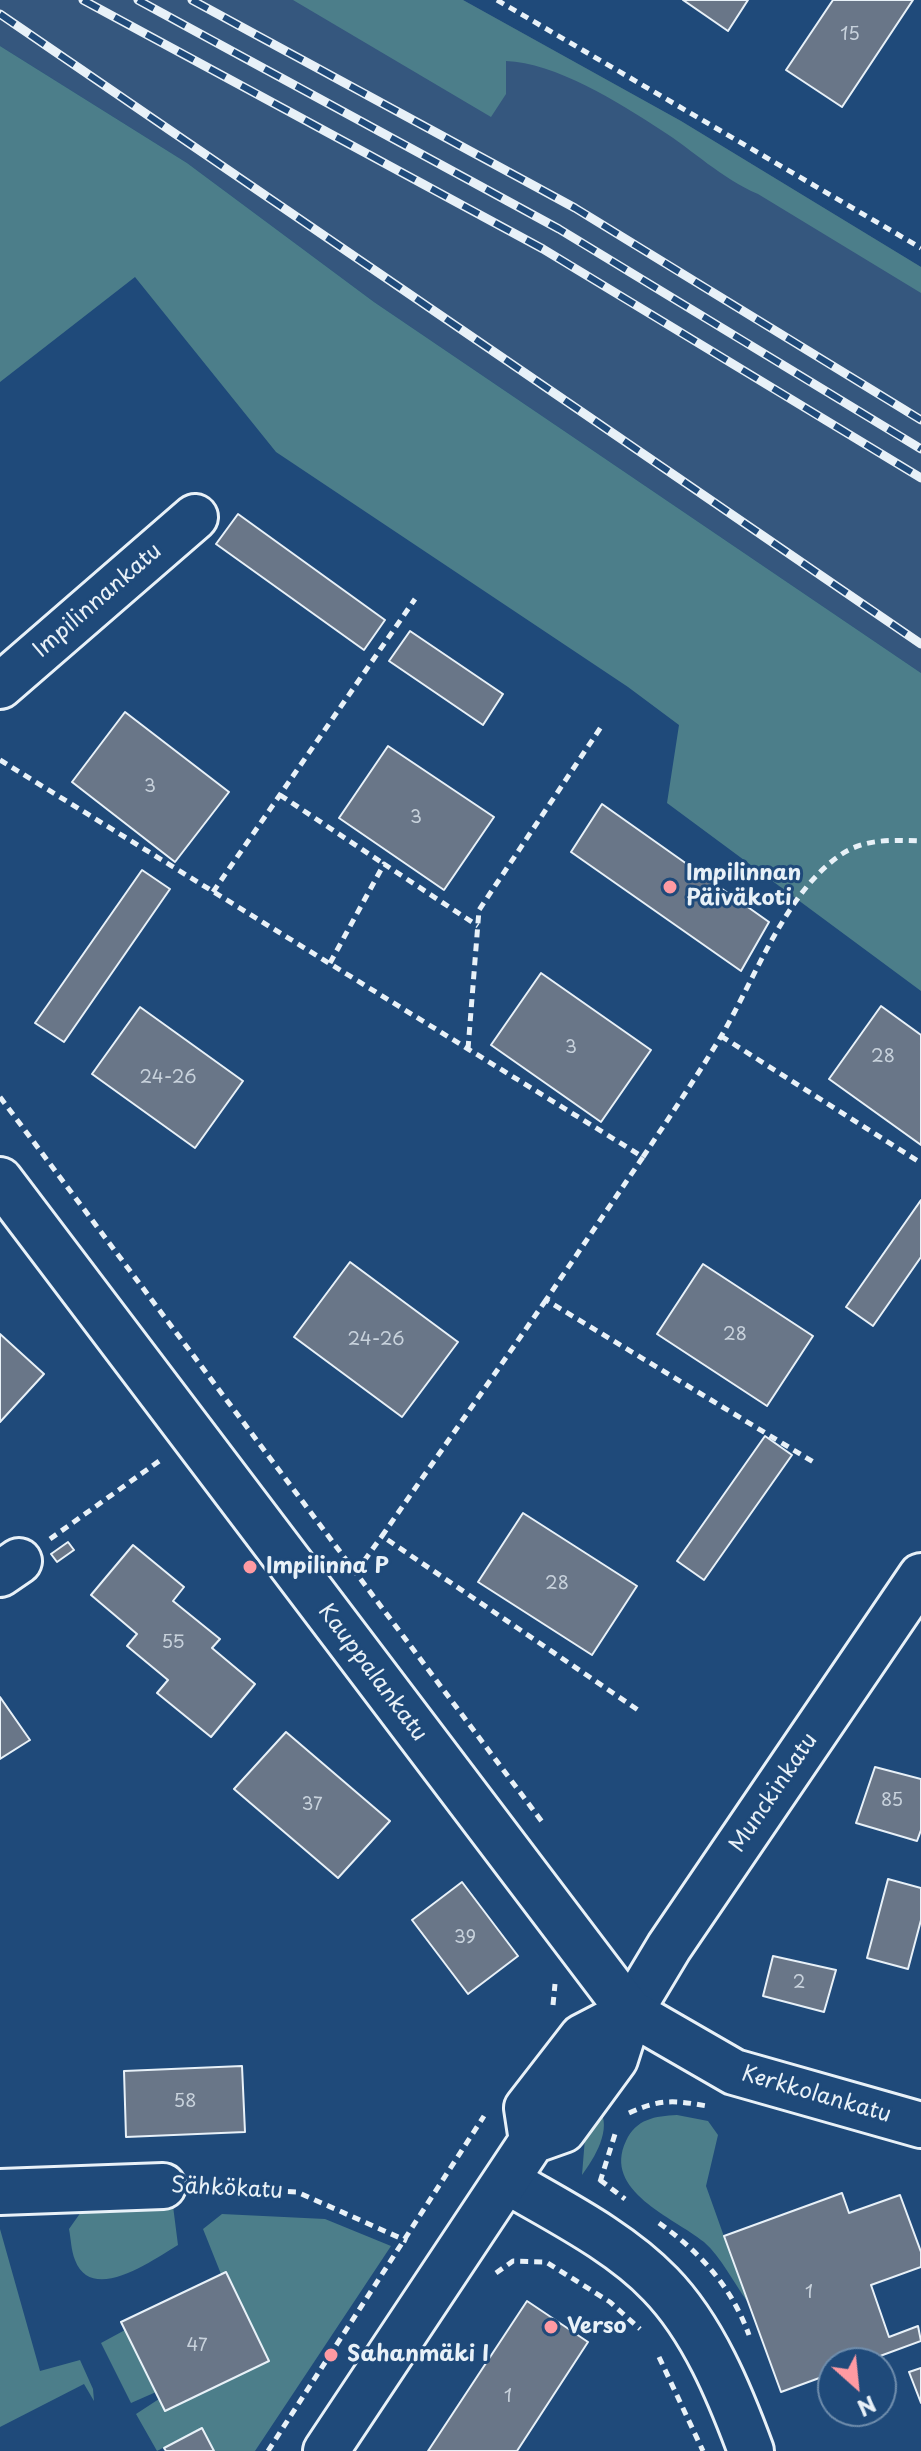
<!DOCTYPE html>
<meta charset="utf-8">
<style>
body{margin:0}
#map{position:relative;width:921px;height:2451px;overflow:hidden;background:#1f4a7a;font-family:"Playpen Sans",sans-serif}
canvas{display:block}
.north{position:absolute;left:817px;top:2347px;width:80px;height:80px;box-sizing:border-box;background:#1f4a7a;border:2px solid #6f8dac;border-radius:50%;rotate:153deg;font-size:22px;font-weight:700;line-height:32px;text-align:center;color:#e8f1f8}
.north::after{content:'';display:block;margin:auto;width:28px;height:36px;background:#ff9aa2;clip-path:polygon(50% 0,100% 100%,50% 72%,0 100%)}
</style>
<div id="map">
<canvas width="921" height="2451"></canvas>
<div class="north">N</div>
</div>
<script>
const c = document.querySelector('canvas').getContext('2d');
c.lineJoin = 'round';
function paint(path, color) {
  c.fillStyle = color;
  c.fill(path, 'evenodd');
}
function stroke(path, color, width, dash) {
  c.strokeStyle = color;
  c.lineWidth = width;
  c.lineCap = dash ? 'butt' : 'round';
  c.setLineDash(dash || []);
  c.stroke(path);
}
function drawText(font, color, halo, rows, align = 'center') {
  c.font = font + ' "Playpen Sans",sans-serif';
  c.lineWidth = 6;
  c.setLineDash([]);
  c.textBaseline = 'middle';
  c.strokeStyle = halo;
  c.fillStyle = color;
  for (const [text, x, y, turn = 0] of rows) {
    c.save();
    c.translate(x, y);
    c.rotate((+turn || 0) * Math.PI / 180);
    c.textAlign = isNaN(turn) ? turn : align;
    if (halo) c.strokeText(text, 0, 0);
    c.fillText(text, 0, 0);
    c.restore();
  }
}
paint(new Path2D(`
 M0,0H463L681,121L921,267V673L374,302L187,163L0,46Z`), '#35577e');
paint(new Path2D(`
 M293,0H463L681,121L921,267V293L758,194C721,178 694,151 661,130C620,103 554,62 506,61V94L491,117Z
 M0,46L187,163L374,302L921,673V991L667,803L679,725L628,687L276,452L135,277L0,382Z
 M599,2109C613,2128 594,2159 582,2175L585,2138Z
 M677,2115L708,2121L718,2135L706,2186L747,2301C734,2283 721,2257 704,2242C673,2217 602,2191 626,2141C636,2119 655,2116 677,2115Z
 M173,2206L178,2245C154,2259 92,2305 75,2260C71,2250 71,2239 69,2229L81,2212L92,2207Z
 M222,2214L325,2219L391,2246L255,2451H214L201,2428L157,2451L136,2414L159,2399L165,2411L226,2272L221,2274L203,2229Z
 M0,2229L40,2371L80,2360L93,2389L94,2401L84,2384L0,2427Z
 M125,2330L156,2392L131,2403L101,2343Z`), '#4c7e8a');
const building = new Path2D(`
 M683,0H748L728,31Z
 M833,0H913L842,107L786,70Z
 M238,514L385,620L364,650L216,544Z
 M410,631L503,694L483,725L389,661Z
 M125,712L229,792L175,862L72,782Z
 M388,746L494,817L444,890L339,818Z
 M602,804L769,922L741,971L571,852Z
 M142,870L170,889L64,1042L35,1023Z
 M541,973L651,1050L601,1122L491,1045Z
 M881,1006L921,1035V1145L829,1079Z
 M140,1007L243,1081L195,1148L92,1074Z
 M921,1200V1257L873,1326L846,1307Z
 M350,1262L458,1342L402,1417L294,1337Z
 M703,1264L813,1336L767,1406L657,1334Z
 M0,1334L44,1374L0,1422Z
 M765,1436L792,1455L704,1580L677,1561Z
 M523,1513L637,1586L592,1655L478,1582Z
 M68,1542L74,1550L57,1562L51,1554Z
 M133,1545L184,1587L173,1601L220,1639L212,1648L255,1684L211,1737L157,1693L168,1680L127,1646L137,1634L91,1595Z
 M0,1697L30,1740L0,1759Z
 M286,1732L390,1821L338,1878L234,1789Z
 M875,1767L921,1779V1830L917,1841L856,1823Z
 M888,1879L921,1888V1920L908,1969L867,1958Z
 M462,1882L518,1956L468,1994L412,1920Z
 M773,1956L836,1970L824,2012L763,1996Z
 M242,2066L245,2132L126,2137L124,2071Z
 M842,2193L849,2213L900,2195L921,2252V2267L871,2285L889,2337L918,2326L921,2341L861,2363H833V2373L781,2392L724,2236Z
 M226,2272L269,2361L165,2411L121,2322Z
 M527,2301L588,2342L517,2451H428Z
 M921,2368V2403L909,2372Z
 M202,2428L214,2451H166L164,2448Z`);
paint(building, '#697688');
stroke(building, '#e8f1f8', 2);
const street = new Path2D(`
 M0,686L195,517
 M0,1574L19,1561
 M630,2012L669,1947L921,1576
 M507,2181C558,2211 619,2241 660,2284C703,2328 730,2394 751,2451
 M0,2192L163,2186`);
const secondary = new Path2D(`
 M0,1180L630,2012L734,2072L921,2125
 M532,2141L527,2108L582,2037L630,2012
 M326,2451L532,2141L563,2130L615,2059L630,2012`);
stroke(street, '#e8f1f8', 50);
stroke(secondary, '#e8f1f8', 50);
stroke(new Path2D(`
 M497,0L921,248
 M0,760L643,1157L546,1300L815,1463
 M280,795L384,864
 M213,892L415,599
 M330,963L384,864L478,926
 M721,1036L921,1163
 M468,1049L479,910L601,727
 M0,1097L543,1823
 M643,1157C670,1116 698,1075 723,1033C755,978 786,893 839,856C864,838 892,840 921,841
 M546,1300L382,1536L641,1712
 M50,1539L162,1459
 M356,1572L382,1536
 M553,2005L555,1984
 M629,2113C660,2099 673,2100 707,2106
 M600,2180L625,2199
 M600,2182L615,2134
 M204,2188L297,2192L407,2241
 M659,2223C701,2253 731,2286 749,2335
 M496,2273L513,2261L546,2262L610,2302L640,2329
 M659,2357L703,2451
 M268,2451L484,2116`), '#e8f1f8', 5, [8, 6]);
stroke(street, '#1f4a7a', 44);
stroke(secondary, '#1f4a7a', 44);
const rail = new Path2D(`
 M83,0L543,249L921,478
 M138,0L559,229L921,449
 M192,0L575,208L921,420
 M0,14L921,644`);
stroke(rail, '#e8f1f8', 9);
stroke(rail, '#1f4a7a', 6, [18]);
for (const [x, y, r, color] of [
 [670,887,8,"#ff9aa2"],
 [250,1567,8,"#ff9aa2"],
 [551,2327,8,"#ff9aa2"],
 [331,2355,8,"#ff9aa2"]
]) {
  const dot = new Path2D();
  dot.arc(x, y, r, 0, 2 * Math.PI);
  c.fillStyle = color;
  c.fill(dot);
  stroke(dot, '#1f4a7a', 3);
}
drawText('18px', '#c8d2dc', null, [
 ["15",850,35],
 ["3",150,787],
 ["3",416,818],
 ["3",571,1048],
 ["28",883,1057],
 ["24-26",168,1078],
 ["28",735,1335],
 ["24-26",376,1340],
 ["28",557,1584],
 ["55",173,1643],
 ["85",892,1801],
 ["37",312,1805],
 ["39",465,1938],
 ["2",799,1983],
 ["58",185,2102],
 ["1",809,2293],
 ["47",197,2346],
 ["1",508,2397]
]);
drawText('22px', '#e8f1f8', '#1f4a7a', [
 ["Impilinnankatu",98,601,-41],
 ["Kauppalankatu",372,1673,53],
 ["Munckinkatu",774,1793,-56],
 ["Kerkkolankatu",816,2095,16],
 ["Sähkökatu",227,2189,3]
]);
drawText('bold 22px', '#e8f1f8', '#1f4a7a', [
 ["Impilinnan",686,874],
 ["Päiväkoti",686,899],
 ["Impilinna P",266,1567],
 ["Verso",567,2327],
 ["Sahanmäki I",347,2355]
], 'left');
</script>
